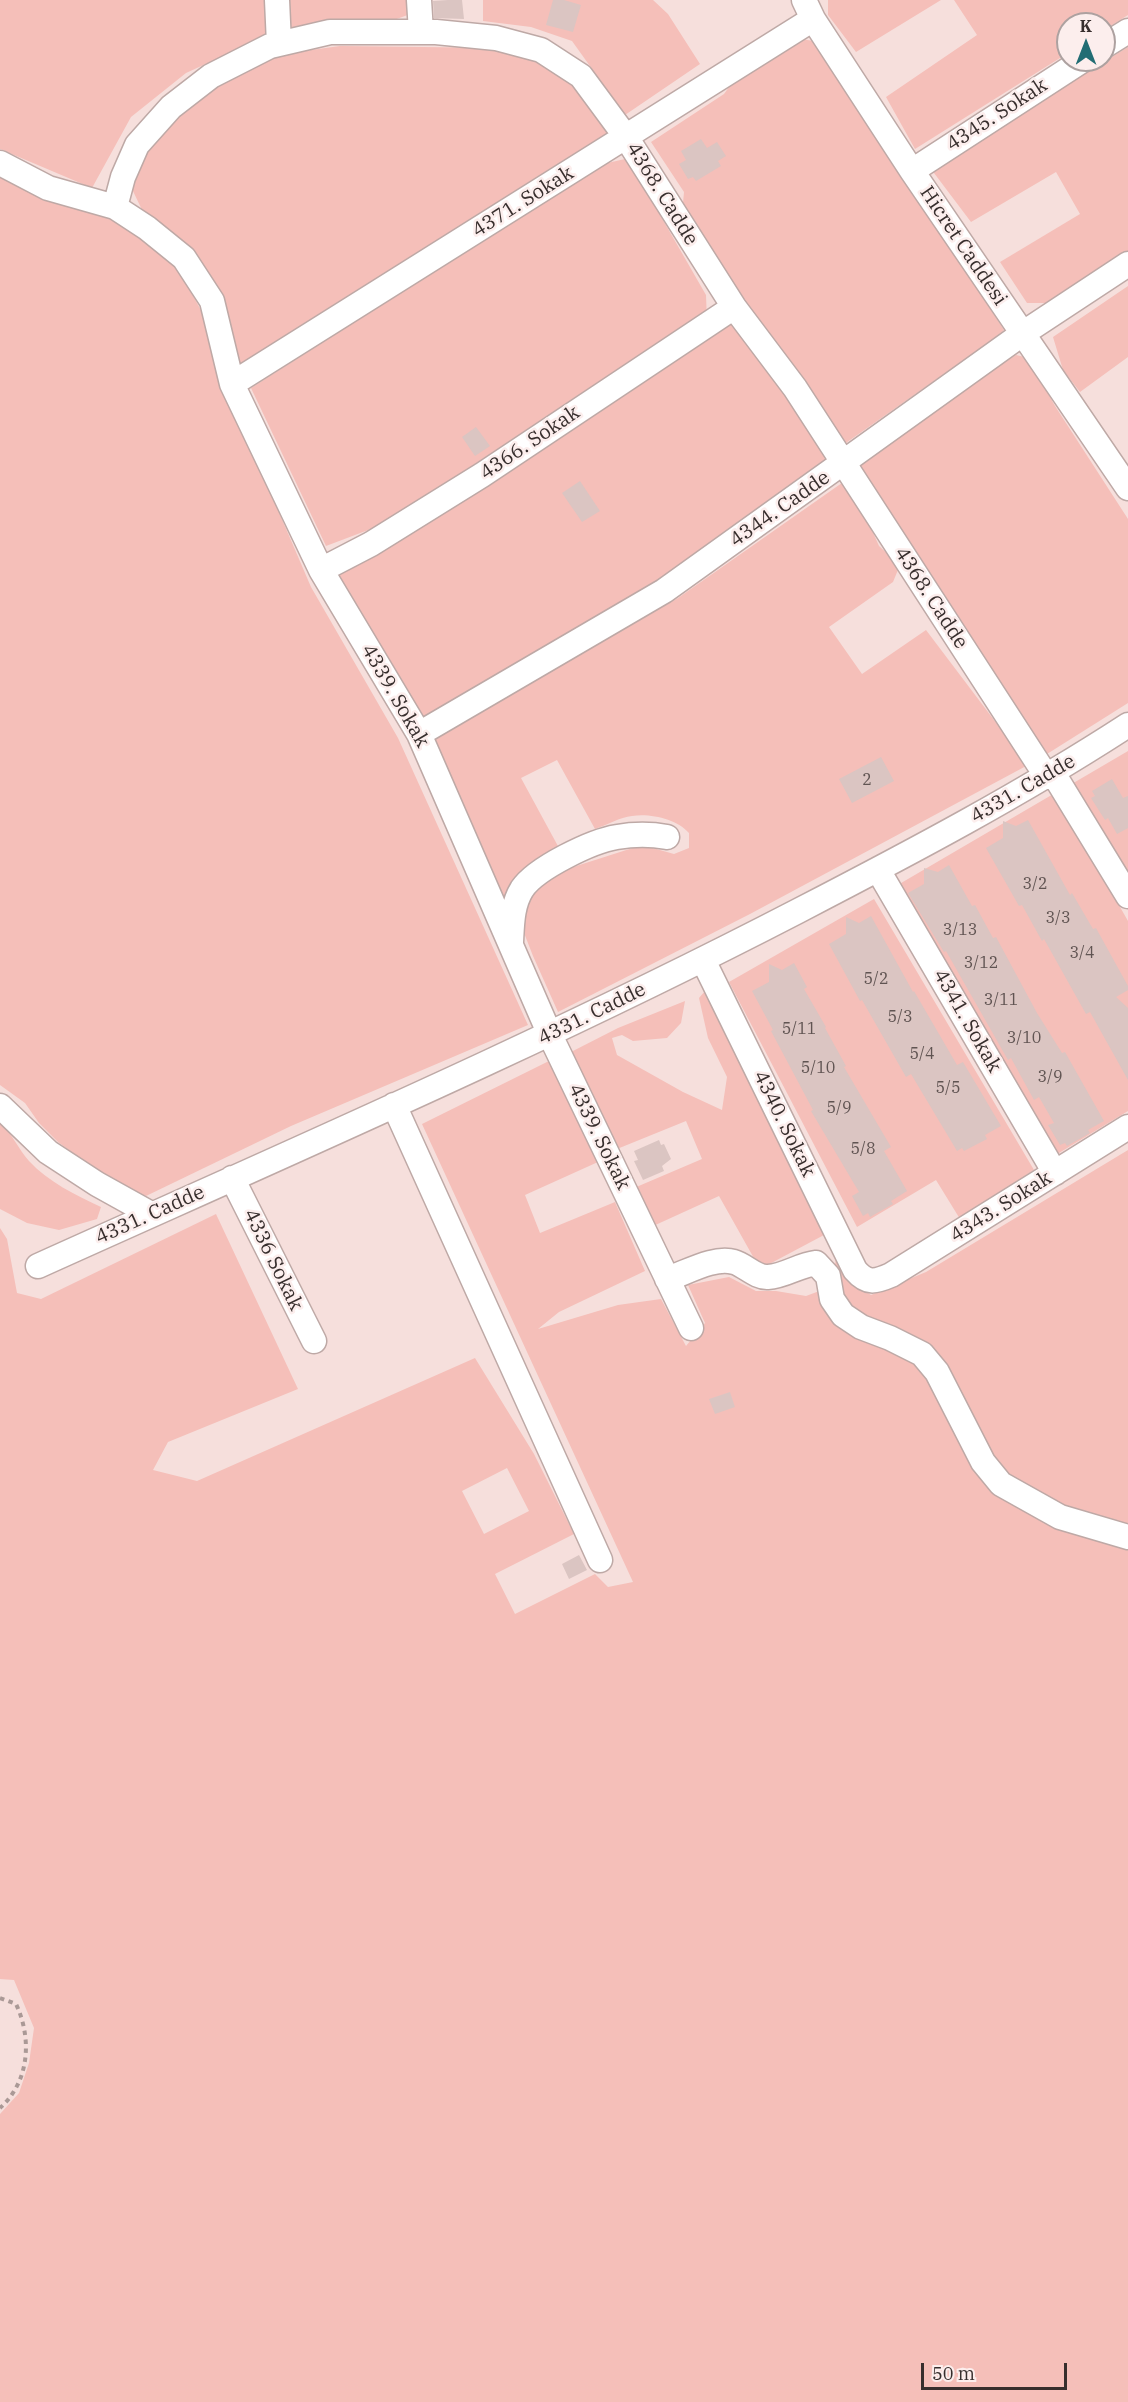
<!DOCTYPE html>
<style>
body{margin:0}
#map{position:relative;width:1128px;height:2402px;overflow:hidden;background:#f6dfdc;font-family:"IBM Plex Serif",serif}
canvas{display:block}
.north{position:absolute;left:1056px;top:12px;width:60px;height:60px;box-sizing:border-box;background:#fceeed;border:2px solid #ada1a0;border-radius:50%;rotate:0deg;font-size:16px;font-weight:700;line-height:24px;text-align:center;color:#372e2d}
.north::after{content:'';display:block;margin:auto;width:21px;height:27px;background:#226d74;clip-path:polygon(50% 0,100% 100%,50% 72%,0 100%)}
.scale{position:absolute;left:921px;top:2363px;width:146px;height:27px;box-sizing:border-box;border:3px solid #372e2d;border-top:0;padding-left:8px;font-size:18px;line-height:21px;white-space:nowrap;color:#372e2d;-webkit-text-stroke:4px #fceeed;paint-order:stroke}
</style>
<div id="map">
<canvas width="1128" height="2402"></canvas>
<div class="north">K</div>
<div class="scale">50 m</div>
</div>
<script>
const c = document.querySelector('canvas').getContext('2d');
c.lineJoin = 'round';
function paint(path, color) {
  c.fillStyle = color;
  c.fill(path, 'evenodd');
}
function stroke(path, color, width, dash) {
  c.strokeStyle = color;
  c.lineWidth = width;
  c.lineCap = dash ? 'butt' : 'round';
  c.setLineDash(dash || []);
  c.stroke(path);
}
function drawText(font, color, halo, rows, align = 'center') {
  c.font = font + ' "IBM Plex Serif",serif';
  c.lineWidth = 5;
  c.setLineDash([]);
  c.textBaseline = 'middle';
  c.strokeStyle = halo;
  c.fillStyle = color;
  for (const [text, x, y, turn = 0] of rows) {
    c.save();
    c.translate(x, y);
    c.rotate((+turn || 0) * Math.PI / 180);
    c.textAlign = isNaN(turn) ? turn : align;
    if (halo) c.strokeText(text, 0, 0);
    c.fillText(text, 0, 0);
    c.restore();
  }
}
paint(new Path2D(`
 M0,0H266L270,31L256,41L186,73L131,117L92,188L0,149Z
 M281,0H412L413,13L394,20L300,30L287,26Z
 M483,0H653L668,14L700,64L625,115L572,41L531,27L483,21Z
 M828,0H941L856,52L828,15Z
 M954,0H1128V15L1104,30V24H1068V53L915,149L886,97L977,35Z
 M801,39L820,42L1004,330L995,338L843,445L782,362L683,203L684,192L651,142L724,94L737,76Z
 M340,46L504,48L533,54L578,88L614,137L238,372L227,333L143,212L132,189L140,158L186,102L233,71L282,54Z
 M1128,47V254L1055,303H1027L1000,262L1080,214L1056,172L971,222L931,169Z
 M625,159L636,173L706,295L707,321L392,521L326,546L251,388L603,164Z
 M0,176L51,198L117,221L175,262L204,316L239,419L311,587L398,738L528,1025L291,1126L146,1196L114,1183L58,1142L39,1123L25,1103L0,1085Z
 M1128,286V357L1080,392L1063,370L1053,337Z
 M728,322L745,326L823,453L828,468L563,643L424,723L336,577L580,425Z
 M1016,355L1029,358L1055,406L1128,519V703L1047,754C980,662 913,566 860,464L972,383Z
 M849,478L879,546L900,565L893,582L829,627L862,674L926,630L1028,765L750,914L558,1012L533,956L519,920L534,891L567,869L642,845L674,854L689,848V833C677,819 650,813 632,816C620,817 607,825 595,829L557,760L521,778L559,848L503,909L431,741L678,598Z
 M1128,751V878L1070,785Z
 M1055,793L1128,921V1111L1054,1156L896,886Z
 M874,899L1034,1170L960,1219L936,1180L857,1227L729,982Z
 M705,991L792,1164L824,1235L760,1269L719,1196L651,1227L634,1188L702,1159L686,1121L617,1149L571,1052L618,1028L685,1001L681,1023L667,1038L633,1041L622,1035L612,1038L617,1055L683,1092L722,1110L727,1077L708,1038L699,998Z
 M549,1061L598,1162L525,1195L540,1233L615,1202L645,1271L559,1312L538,1329L618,1305L661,1299L686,1346L705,1323L688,1285L729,1277L756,1291H776L806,1296L822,1290L882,1340L935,1378L967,1456L1128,1545V2402H0V2114L19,2093L29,2063L34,2028L14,1980L0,1979V1228L7,1239L17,1293L41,1299L216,1214L298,1389L168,1442L153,1470L197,1481L475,1358L534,1454L574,1534L495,1574L515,1614L595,1574L608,1587L633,1582L422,1124ZM507,1468L529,1511L484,1534L462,1491Z
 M0,1123C13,1134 18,1149 29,1161C48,1182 76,1195 101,1207L97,1219L59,1230L27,1223L0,1209Z
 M1128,1150V1526L1063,1509L997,1473L940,1362L927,1343L880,1328L842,1306L834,1272L836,1258L849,1279L871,1295L926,1272Z`), '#f5bfb9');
paint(new Path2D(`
 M448,0H462L464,19L434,18L433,1Z
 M553,0H564L581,5L573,32L546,25Z
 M701,139L707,148L717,142L726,156L718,161L721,166L696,181L693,177L688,179L679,164L686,160L681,151Z
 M476,427L490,446L475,456L462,437Z
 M580,481L600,511L582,522L562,493Z
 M881,757L894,781L852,803L839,779Z
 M1112,779L1123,798L1128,796V828L1117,834L1108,818L1105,820L1091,798L1095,796L1092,791Z
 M1028,820L1070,895L1072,893L1093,929L1096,928L1128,986V990L1116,997L1128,1008V1080L1090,1012L1086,1014L1044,939L1042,941L1022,905L1019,906L986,848L1003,838V821L1016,826Z
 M949,865L972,906L975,905L993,938L996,937L1037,1013L1062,1053L1065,1052L1104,1121L1088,1130L1090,1133L1067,1146L1065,1143L1060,1145L1048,1125L1054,1123L1039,1097L1034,1100L1011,1058L1008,1060L946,951L944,952L908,893L924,884V868L938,872Z
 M871,916L913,992L914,991L957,1065L963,1062L1001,1126L985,1135L987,1139L964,1151L962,1148L957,1151L911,1074L906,1077L862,1000L860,1001L829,944L846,934V917L859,923Z
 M794,963L807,987L804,989L826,1027L825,1028L846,1066L844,1067L891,1147L884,1151L907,1191L891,1201L893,1204L870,1217L868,1213L863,1216L852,1196L859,1192L811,1111L813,1110L771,1031L773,1030L752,991L769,982V964L782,970Z
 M659,1140L661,1145L664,1144L671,1159L662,1166L664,1171L643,1180L634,1161L638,1160L634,1151Z
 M730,1392L735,1407L715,1414L709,1399Z
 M579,1555L587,1570L569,1579L562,1564Z`), '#dbc5c2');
const minor = new Path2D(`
 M277,0L279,44
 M419,0L421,32
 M804,0L813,19L912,171L1128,488
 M1104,46L1128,31
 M0,163L48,188L115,207L147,228L184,258L212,301L232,384L321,570L419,734L550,1035L691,1328
 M912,171L1083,60
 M115,207L123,177L137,145L171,107L211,76L270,46L330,32H436L496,38L541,50L581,76L626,137L734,307L795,388L1047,777
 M232,384L813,19
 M321,570L371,544L482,475L734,307
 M419,734L664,591L1022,334L1128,264
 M1053,773L1128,896
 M878,870L1055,1173
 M511,942C512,924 512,905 522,889C536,868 592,841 617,837C635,834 650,834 667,837
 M703,960L855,1270C867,1284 875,1282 891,1275L1128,1127
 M394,1105L600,1560
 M0,1106L48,1152L97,1184L151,1214
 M232,1178L314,1341
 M38,1266C293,1151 549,1040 798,911C910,853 1022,794 1128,725
 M667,1279C686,1273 714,1256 734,1262C745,1265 756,1278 768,1277C785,1276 799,1265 816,1263L828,1276L832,1299L843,1315L861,1327L890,1338L922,1354L937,1372L983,1462L1001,1484L1060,1517L1128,1537`);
stroke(minor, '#bea9a6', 27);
stroke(new Path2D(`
 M0,1998L16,2004C32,2038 30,2081 0,2108`), '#aa9996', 4, [4.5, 4.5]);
stroke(minor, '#fff', 24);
drawText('16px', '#605452', null, [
 ["2",867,780],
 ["3/2",1035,884],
 ["3/3",1058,918],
 ["3/13",960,930],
 ["3/4",1082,953],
 ["3/12",981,963],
 ["5/2",876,979],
 ["3/11",1001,1000],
 ["5/3",900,1017],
 ["5/11",799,1029],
 ["3/10",1024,1038],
 ["5/4",922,1054],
 ["5/10",818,1068],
 ["3/9",1050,1077],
 ["5/5",948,1088],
 ["5/9",839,1108],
 ["5/8",863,1149]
]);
drawText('20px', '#372e2d', '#fceeed', [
 ["4345. Sokak",997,115,-33],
 ["4368. Cadde",662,194,58],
 ["4371. Sokak",523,202,-32],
 ["Hicret Caddesi",963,246,56],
 ["4366. Sokak",530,443,-34],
 ["4344. Cadde",780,509,-35],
 ["4368. Cadde",931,598,57],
 ["4339. Sokak",395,696,60],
 ["4331. Cadde",1023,789,-30],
 ["4331. Cadde",592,1014,-26],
 ["4341. Sokak",967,1021,60],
 ["4340. Sokak",784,1124,64],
 ["4339. Sokak",599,1137,64],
 ["4343. Sokak",1001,1207,-32],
 ["4331. Cadde",150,1215,-24],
 ["4336 Sokak",273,1260,64]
]);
</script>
